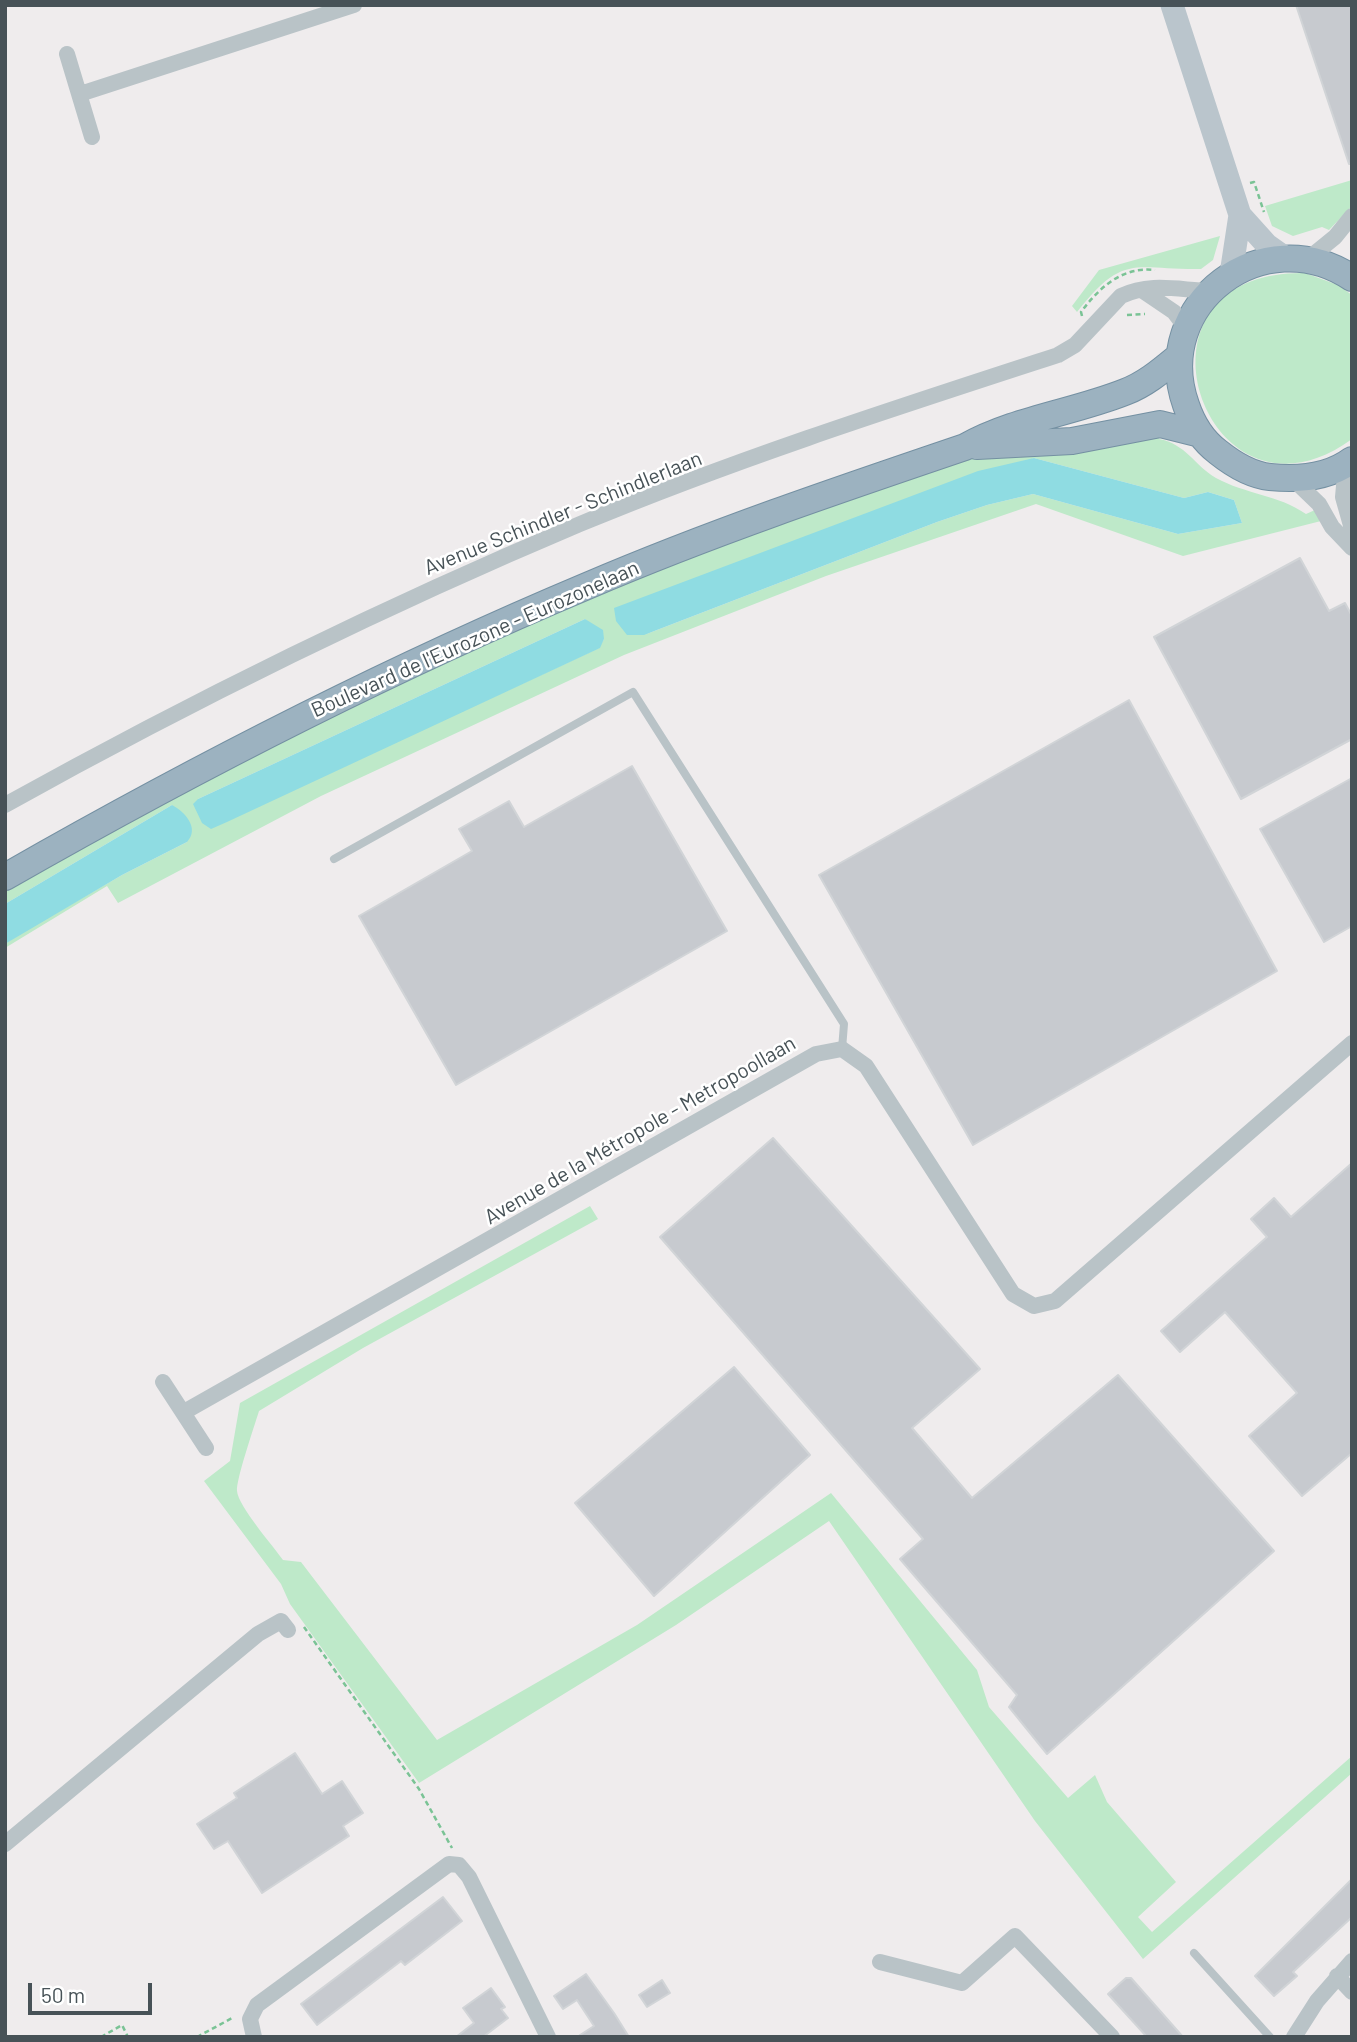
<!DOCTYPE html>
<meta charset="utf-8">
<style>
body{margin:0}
#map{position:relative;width:1357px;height:2042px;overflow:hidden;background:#efeced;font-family:Barlow,sans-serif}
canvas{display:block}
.frame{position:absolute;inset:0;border:7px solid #475257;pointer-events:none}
.scale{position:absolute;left:28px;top:1983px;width:124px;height:32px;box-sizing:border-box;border:4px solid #475257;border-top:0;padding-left:9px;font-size:21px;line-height:24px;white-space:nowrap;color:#475257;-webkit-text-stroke:5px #fff;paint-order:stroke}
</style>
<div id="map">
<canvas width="1357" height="2042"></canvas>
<div class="frame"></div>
<div class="scale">50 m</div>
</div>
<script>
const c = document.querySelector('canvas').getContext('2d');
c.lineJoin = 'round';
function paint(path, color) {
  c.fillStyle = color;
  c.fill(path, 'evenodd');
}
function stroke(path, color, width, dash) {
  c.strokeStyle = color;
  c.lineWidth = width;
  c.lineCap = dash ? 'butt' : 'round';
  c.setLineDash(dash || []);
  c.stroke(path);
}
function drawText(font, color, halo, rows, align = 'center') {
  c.font = font + ' Barlow,sans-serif';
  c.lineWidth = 5;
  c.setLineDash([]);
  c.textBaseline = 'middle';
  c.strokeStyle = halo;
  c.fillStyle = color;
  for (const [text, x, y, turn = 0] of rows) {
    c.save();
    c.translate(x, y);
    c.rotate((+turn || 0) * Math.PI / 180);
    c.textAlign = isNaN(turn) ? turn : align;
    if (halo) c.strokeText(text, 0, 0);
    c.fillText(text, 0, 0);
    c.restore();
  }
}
paint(new Path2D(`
 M1352,180V206L1329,230L1322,227L1293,236L1272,226L1265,206Z
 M1220,236L1213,260L1201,269C1134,270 1124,252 1077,312L1072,306L1099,270Z
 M1305,273L1338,285L1352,295V439C1206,546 1111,270 1305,273Z
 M1157,429L1159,439C1186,444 1194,465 1216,478C1245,494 1279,495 1306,514L1315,510L1321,521L1183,556L1036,504L826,576L624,655L321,796L118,903L107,886L5,948V944L18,935L122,875L187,842L172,805L5,904V889L247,757L480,645L724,542L966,457ZM1034,458L1184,498L1208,492L1234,500L1242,523L1178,534L1033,494L987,505L937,522L644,635ZM585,619L604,639L599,648L211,828L198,799Z
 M590,1206L598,1219L363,1348L259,1411C254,1427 236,1480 237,1491C238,1506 274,1547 283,1560L301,1562L437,1740L637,1625L831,1493L977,1670L989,1707L1068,1798L1095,1775L1107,1802L1176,1882L1138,1917L1152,1932L1352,1756V1773L1143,1959L1035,1821L829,1521L676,1625L419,1783L290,1604L281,1584L204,1481L230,1461L240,1403Z`), '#bee9c9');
paint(new Path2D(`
 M1034,458L1184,498L1208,492L1234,500L1242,523L1178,534L1033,494L987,505L937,522L644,635H627L616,621L614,608L978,471Z
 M585,619L603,630L604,639L600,648L227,822L211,829L202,823L193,804L198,799Z
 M172,805C185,812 200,828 187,842L122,875L5,944V904Z`), '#8fdce2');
const building = new Path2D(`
 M1296,5H1352V164H1349Z
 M1300,558L1329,611L1345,603L1352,616V739L1241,799L1154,637Z
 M1129,700L1277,971L973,1145L819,875Z
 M632,766L727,931L456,1085L359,916L472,851L459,829L509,801L524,827Z
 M1352,778V926L1324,942L1260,829Z
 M773,1138L980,1369L912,1428L972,1498L1118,1375L1274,1551L1047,1754L1009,1707L1017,1695L900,1559L923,1539L660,1237Z
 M1352,1163V1453L1302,1496L1249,1436L1297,1393L1225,1312L1180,1352L1161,1331L1267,1237L1251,1219L1274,1198L1291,1217Z
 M734,1367L810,1455L654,1596L575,1503Z
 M295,1753L322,1794L342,1781L363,1813L343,1826L349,1836L262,1893L228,1841L214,1849L197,1824L237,1798L234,1793Z
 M1352,1879V1917L1293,1972L1297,1976L1274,1996L1255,1976Z
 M443,1897L462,1921L405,1965L401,1961L317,2025L301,2004Z
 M586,1974L614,2013L629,2037H577L594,2026L577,2000L563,2009L554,1996Z
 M1126,1978H1131L1183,2037H1147L1108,1994Z
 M662,1980L670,1993L647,2007L639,1995Z
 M491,1988L505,2007L501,2009L508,2018L483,2037H456L474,2023L463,2008Z`);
paint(building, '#c7cacf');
stroke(building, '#d1d4d7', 2);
const trunk = new Path2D(`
 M1352,278C1264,219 1150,303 1186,405C1192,423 1202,440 1218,452C1233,464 1251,475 1270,477C1299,480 1328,478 1352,460
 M977,446L1072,441L1160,424L1200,434
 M5,877C194,769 387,670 587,586C711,533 838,490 965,447C1015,419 1072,413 1125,392C1146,384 1162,370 1179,356`);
stroke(trunk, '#7490a2', 28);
stroke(new Path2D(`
 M1250,183L1254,182L1264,212
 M1127,315L1145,314
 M1082,316L1081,312C1099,288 1122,266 1155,270
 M304,1627L419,1789L452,1848
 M101,2037L122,2025L128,2037
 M197,2037L234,2017`), '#7ac395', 2.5, [5, 3.5]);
stroke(new Path2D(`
 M334,859L633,692L844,1024L842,1049
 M1194,1953L1270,2037`), '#b9c3c7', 8);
stroke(new Path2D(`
 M67,54L92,137
 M80,94L354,5
 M1308,259L1335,237L1352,216
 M1143,291L1174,312L1186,328
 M1346,464L1343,497L1352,529
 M1293,479L1319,504L1332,527L1352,548
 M5,805C192,701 383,607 580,524C736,459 898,407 1058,355L1075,345L1121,296C1151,282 1178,290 1210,291
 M163,1382L206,1448
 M184,1412L816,1054L842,1049L866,1066L1013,1294L1034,1306L1055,1301L1352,1043
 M5,1844L258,1634L281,1621L288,1630
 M880,1962L962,1983L1015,1936L1112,2037
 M1337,1976L1352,1992
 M254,2037L250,2019L257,2005L449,1864L459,1865L469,1877L548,2037
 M1294,2037L1317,2001L1352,1961`), '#b9c3c7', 16);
stroke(new Path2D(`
 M1172,5L1240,215L1267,245L1284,257
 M1231,274L1240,215`), '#bac5cc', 23);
stroke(trunk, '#9cb2c0', 26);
drawText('21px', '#475257', '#fff', [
 ["Avenue Schindler - Schindlerlaan",563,513,-22],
 ["Boulevard de l'Eurozone - Eurozonelaan",475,639,-24],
 ["Avenue de la Métropole - Metropoollaan",640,1130,-30]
]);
</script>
